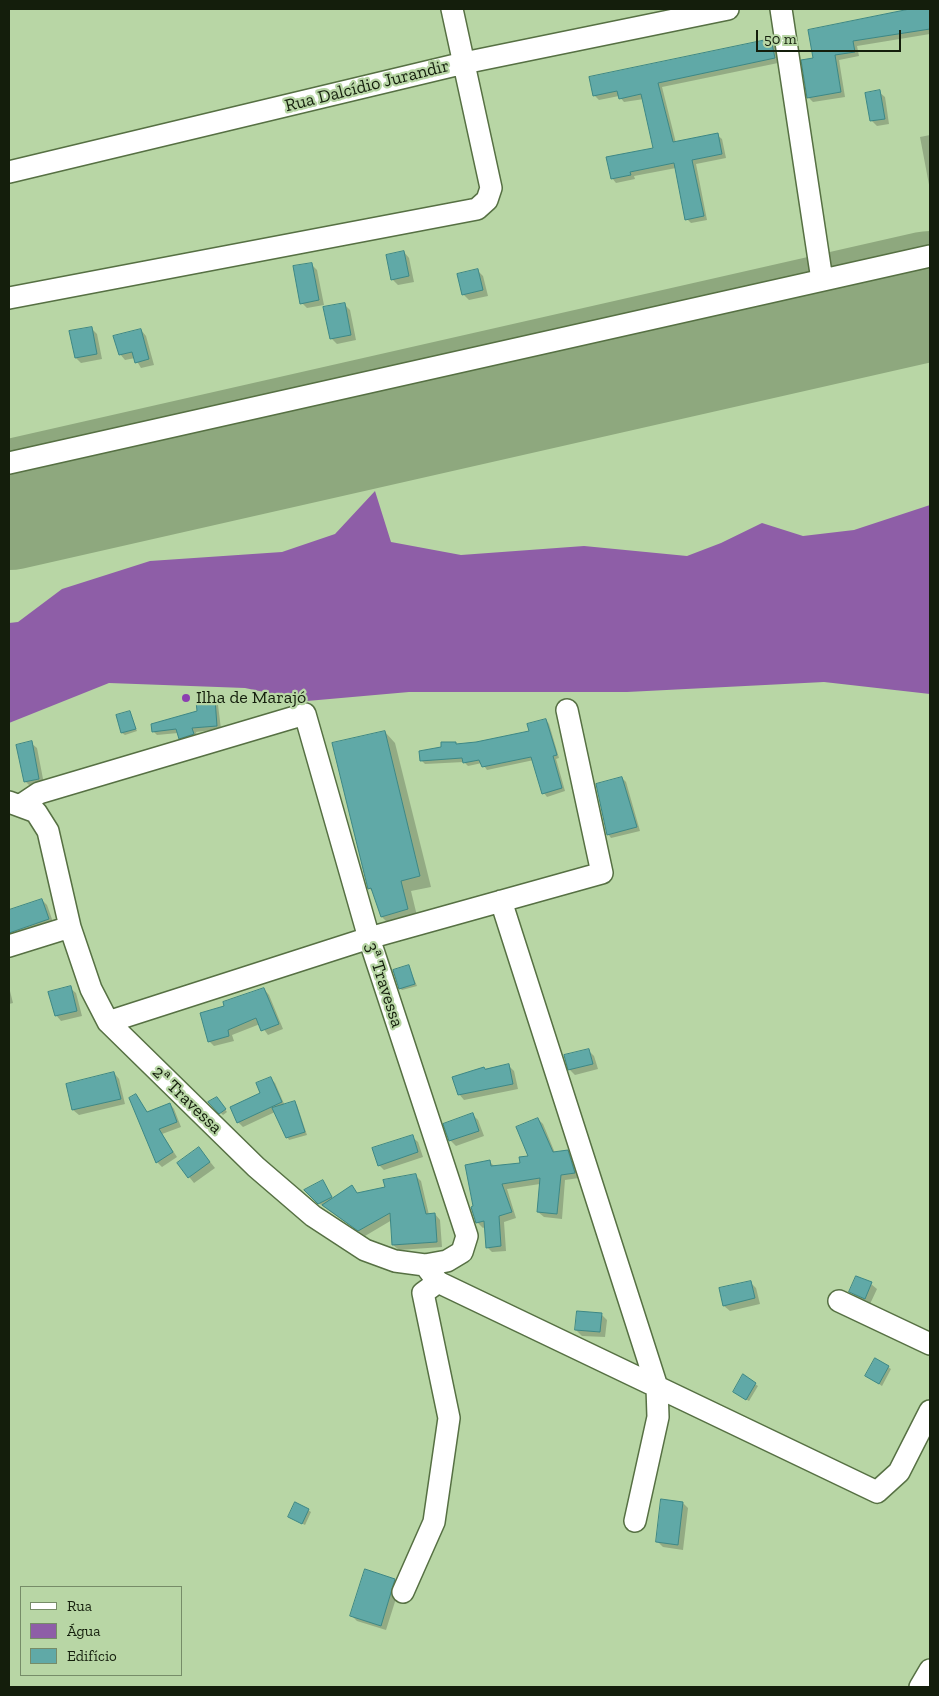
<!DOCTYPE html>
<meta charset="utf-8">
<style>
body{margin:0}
#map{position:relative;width:939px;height:1696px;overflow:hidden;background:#b8d6a5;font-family:"Zilla Slab",serif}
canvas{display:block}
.frame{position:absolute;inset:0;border:10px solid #141e0c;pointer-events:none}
.legend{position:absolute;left:20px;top:1586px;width:162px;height:90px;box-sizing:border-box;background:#b8d6a5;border:1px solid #768c68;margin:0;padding:6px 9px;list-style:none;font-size:15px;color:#141e0c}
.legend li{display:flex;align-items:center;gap:10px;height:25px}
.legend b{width:25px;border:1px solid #768c68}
.scale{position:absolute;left:756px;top:30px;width:145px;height:22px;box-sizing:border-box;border:2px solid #141e0c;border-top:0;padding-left:6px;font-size:15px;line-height:18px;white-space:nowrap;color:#141e0c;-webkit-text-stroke:4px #b8d6a5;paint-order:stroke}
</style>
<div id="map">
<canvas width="939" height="1696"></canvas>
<div class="frame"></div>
<ul class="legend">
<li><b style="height:6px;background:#fff"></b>Rua</li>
<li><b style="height:14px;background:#8e5ea7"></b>Água</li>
<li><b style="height:14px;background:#60a9a7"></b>Edifício</li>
</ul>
<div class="scale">50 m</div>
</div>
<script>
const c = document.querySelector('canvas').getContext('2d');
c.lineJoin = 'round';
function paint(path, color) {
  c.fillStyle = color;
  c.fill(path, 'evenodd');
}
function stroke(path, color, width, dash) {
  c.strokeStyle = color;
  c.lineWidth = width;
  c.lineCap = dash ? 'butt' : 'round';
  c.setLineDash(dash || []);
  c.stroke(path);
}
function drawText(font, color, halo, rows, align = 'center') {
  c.font = font + ' "Zilla Slab",serif';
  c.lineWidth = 4.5;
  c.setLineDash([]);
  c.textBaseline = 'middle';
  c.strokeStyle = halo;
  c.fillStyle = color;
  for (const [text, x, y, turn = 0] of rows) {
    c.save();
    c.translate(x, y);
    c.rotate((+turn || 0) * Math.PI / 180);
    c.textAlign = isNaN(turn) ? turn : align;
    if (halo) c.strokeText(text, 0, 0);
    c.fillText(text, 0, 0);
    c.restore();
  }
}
paint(new Path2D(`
 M375,491L391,542L461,555L584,546L687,556L721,543L762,523L803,536L854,530L930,505V694L824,682L627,692H409L307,701L245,688L109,683L9,723V623L18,622L62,589L150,561L282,552L335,534Z`), '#8e5ea7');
paint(new Path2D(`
 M922,9H930V34L857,46L859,56L839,60L845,97L813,102L808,97L814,59L809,31Z
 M770,40L775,45L778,63L662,87L676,143L717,135L722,139L726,158L696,164L707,220L691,223L687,219L676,168L634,176L635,179L616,183L612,178L654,149L644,99L624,102L619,96L599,100L594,95Z
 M879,92L885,97L889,124L877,126L871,120Z
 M930,135V190L920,137Z
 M404,252L409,258L414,282L398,285L392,279Z
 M311,264L317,270L324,305L307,308L302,303Z
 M477,270L483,276L488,296L469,300L463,294Z
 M344,304L350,310L356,340L337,344L331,338Z
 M91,328L97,334L102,359L81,363L76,358Z
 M141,330L146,336L154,365L141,368L135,358L125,360L120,354Z
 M214,701L218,705L221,729L196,732L198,738L184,742L178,733L157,735L153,731L198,712Z
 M129,712L137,731L125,735L122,733Z
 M546,720L549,724L559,758L556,759L565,791L547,797L544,793L534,760L487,770L482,763L468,766L464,762L425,764L421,760L455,743L458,745L476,743L531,732Z
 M385,732L395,743L431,887L411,891L418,920L393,928L382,917L374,893L369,888Z
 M31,743L37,748L44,784L31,787L25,781Z
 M622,778L626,782L640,831L611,838L608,834Z
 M42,900L47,905L54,925L9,940V911Z
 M409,967L417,986L402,990L400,988Z
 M9,987L13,1003L9,1004Z
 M70,988L76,993L82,1016L61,1021L56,1015Z
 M264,989L269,995L283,1029L268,1035L260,1024L232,1035L234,1041L214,1046L209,1041L226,1007Z
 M588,1050L594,1056L598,1069L575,1075L570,1070L565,1056Z
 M508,1065L514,1071L518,1089L464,1100L459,1094L486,1070Z
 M114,1073L119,1079L125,1104L79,1115L73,1110Z
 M271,1079L275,1083L285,1106L295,1103L297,1105L307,1135L289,1140L275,1112L243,1127L238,1122L262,1094Z
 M136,1096L148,1113L170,1104L174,1109L181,1127L162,1134L177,1157L162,1167L157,1162L131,1099Z
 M219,1101L227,1112L223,1115L210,1103Z
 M473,1115L478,1120L484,1136L456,1146L450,1140Z
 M538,1119L543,1124L555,1153L567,1151L573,1156L579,1178L565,1180L562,1219L544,1217L538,1212L540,1184L507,1189L516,1218L504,1222L506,1251L492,1252L487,1247L485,1227L483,1228L478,1223L473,1208L490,1162L495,1167L521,1165L530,1157Z
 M412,1137L418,1142L423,1157L384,1170L379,1165Z
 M199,1148L215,1168L194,1183L178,1163Z
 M415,1175L421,1181L429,1215L435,1214L440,1220L442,1247L399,1250L393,1245L392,1220L365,1236L321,1205L306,1190L323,1182L333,1199L352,1187L358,1194L387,1188Z
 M750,1282L756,1288L760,1304L730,1311L724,1306Z
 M871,1284L877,1289L870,1304L856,1297L850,1291Z
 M601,1314L607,1320L605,1337L582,1336L576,1330Z
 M888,1367L891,1369L882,1386L867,1376Z
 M755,1384L758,1386L749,1401L737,1394Z
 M683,1503L688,1508L683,1550L663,1547L657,1541Z
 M308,1510L311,1512L305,1525L290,1517Z
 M394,1580L400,1586L386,1630L357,1621L352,1616Z`), '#0003');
stroke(new Path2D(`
 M9,505L930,296`), '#8ea87e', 130);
const building = new Path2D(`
 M910,9H930V29L853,41L855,52L835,55L841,92L807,98L801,60L813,58L808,30Z
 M771,39L775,58L658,83L673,142L718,133L722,154L692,160L704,216L685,220L674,163L630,172L631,175L611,179L606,157L653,148L641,94L619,99L617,91L593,96L589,77Z
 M880,90L885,119L870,121L865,93Z
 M404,251L409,276L391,280L386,255Z
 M312,263L319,300L300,304L293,266Z
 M478,269L483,290L462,295L457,274Z
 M345,303L351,335L330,339L323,307Z
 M92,327L97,354L75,358L69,331Z
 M141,329L149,359L135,363L132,352L119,355L113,336Z
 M215,699L217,726L192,728L194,734L179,739L176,729L152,732L151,724L197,711L196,701Z
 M130,711L136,729L121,733L116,715Z
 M546,719L557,755L553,756L562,788L542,794L531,757L482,767L479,760L463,763L462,758L420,761L419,751L441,747V742H456V744L476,742L529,731L527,724Z
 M385,731L420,876L401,881L408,909L381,917L371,888L368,889L365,877L332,743Z
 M32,741L39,779L24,782L16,745Z
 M622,777L637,827L607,835L596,784Z
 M42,899L49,919L9,933V910Z
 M409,965L415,984L399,989L393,970Z
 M71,986L77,1011L55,1016L48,992Z
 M264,988L279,1024L261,1031L256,1018L228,1030L229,1036L208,1042L200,1013L224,1006L223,1002Z
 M589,1049L593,1064L568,1070L564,1055Z
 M509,1064L513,1084L458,1095L452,1077L484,1067L485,1069Z
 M114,1072L121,1099L72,1110L66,1084Z
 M271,1077L282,1102L237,1123L230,1107L260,1093L256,1083Z
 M136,1094L147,1112L170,1103L177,1122L159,1129L173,1152L156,1163L129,1098Z
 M217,1097L226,1109L219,1114L208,1102Z
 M295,1101L305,1132L286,1138L272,1108Z
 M473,1113L479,1131L449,1141L443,1124Z
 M538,1118L553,1152L568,1150L575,1173L561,1175L557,1214L537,1212L540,1178L502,1184L512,1212L499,1216L501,1246L486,1248L484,1221L476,1223L471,1207L473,1206L465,1165L490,1160L491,1166L520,1163L519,1157L528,1156L516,1127Z
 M413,1135L418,1152L378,1166L372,1148Z
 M199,1147L210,1162L188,1178L177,1163Z
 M416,1174L426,1214L435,1213L437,1242L392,1245L390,1213L358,1231L322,1205L352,1185L357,1193L385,1187L383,1180Z
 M323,1180L332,1197L318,1204L304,1190Z
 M856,1276L872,1282L865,1299L849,1292Z
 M751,1281L755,1298L723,1306L719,1288Z
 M577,1311L602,1313L600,1332L575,1330Z
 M875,1358L889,1366L879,1384L865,1376Z
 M743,1374L756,1383L746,1400L733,1392Z
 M661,1499L683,1502L678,1545L656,1542Z
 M295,1502L309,1509L302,1524L288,1517Z
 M365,1569L395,1579L381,1626L350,1616Z`);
paint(building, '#60a9a7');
stroke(building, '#3d8785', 1);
const minor = new Path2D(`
 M781,9L822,280
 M9,172L464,63L728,9
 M9,298L477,209L487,200L491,188L452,9
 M9,463L930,256
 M9,802L36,812L48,831L70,927L91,989L108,1022L256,1167L313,1216L365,1250L395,1261L425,1265L447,1261L462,1252L467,1236L369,938L305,714L39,793L21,805
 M501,901L657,1387L658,1417L635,1521
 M9,946L70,927
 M108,1022L369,938L602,873L567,710
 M425,1265L438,1282L877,1492L899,1472L930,1411
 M839,1301L930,1344
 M403,1592L434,1522L449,1418L423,1293L438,1282
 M920,1687L930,1670`);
stroke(minor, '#567043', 24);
stroke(minor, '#fff', 21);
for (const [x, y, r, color] of [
 [186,698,5,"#8c40b1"]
]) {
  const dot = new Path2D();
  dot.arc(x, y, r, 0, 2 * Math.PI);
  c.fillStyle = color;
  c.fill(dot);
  stroke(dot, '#b8d6a5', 2);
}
drawText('18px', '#141e0c', '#b8d6a5', [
 ["Rua Dalcídio Jurandir",367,86,-14],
 ["3ª Travessa",384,985,72],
 ["2ª Travessa",187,1100,44]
]);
drawText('18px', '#141e0c', '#b8d6a5', [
 ["Ilha de Marajó",196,698]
], 'left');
</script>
